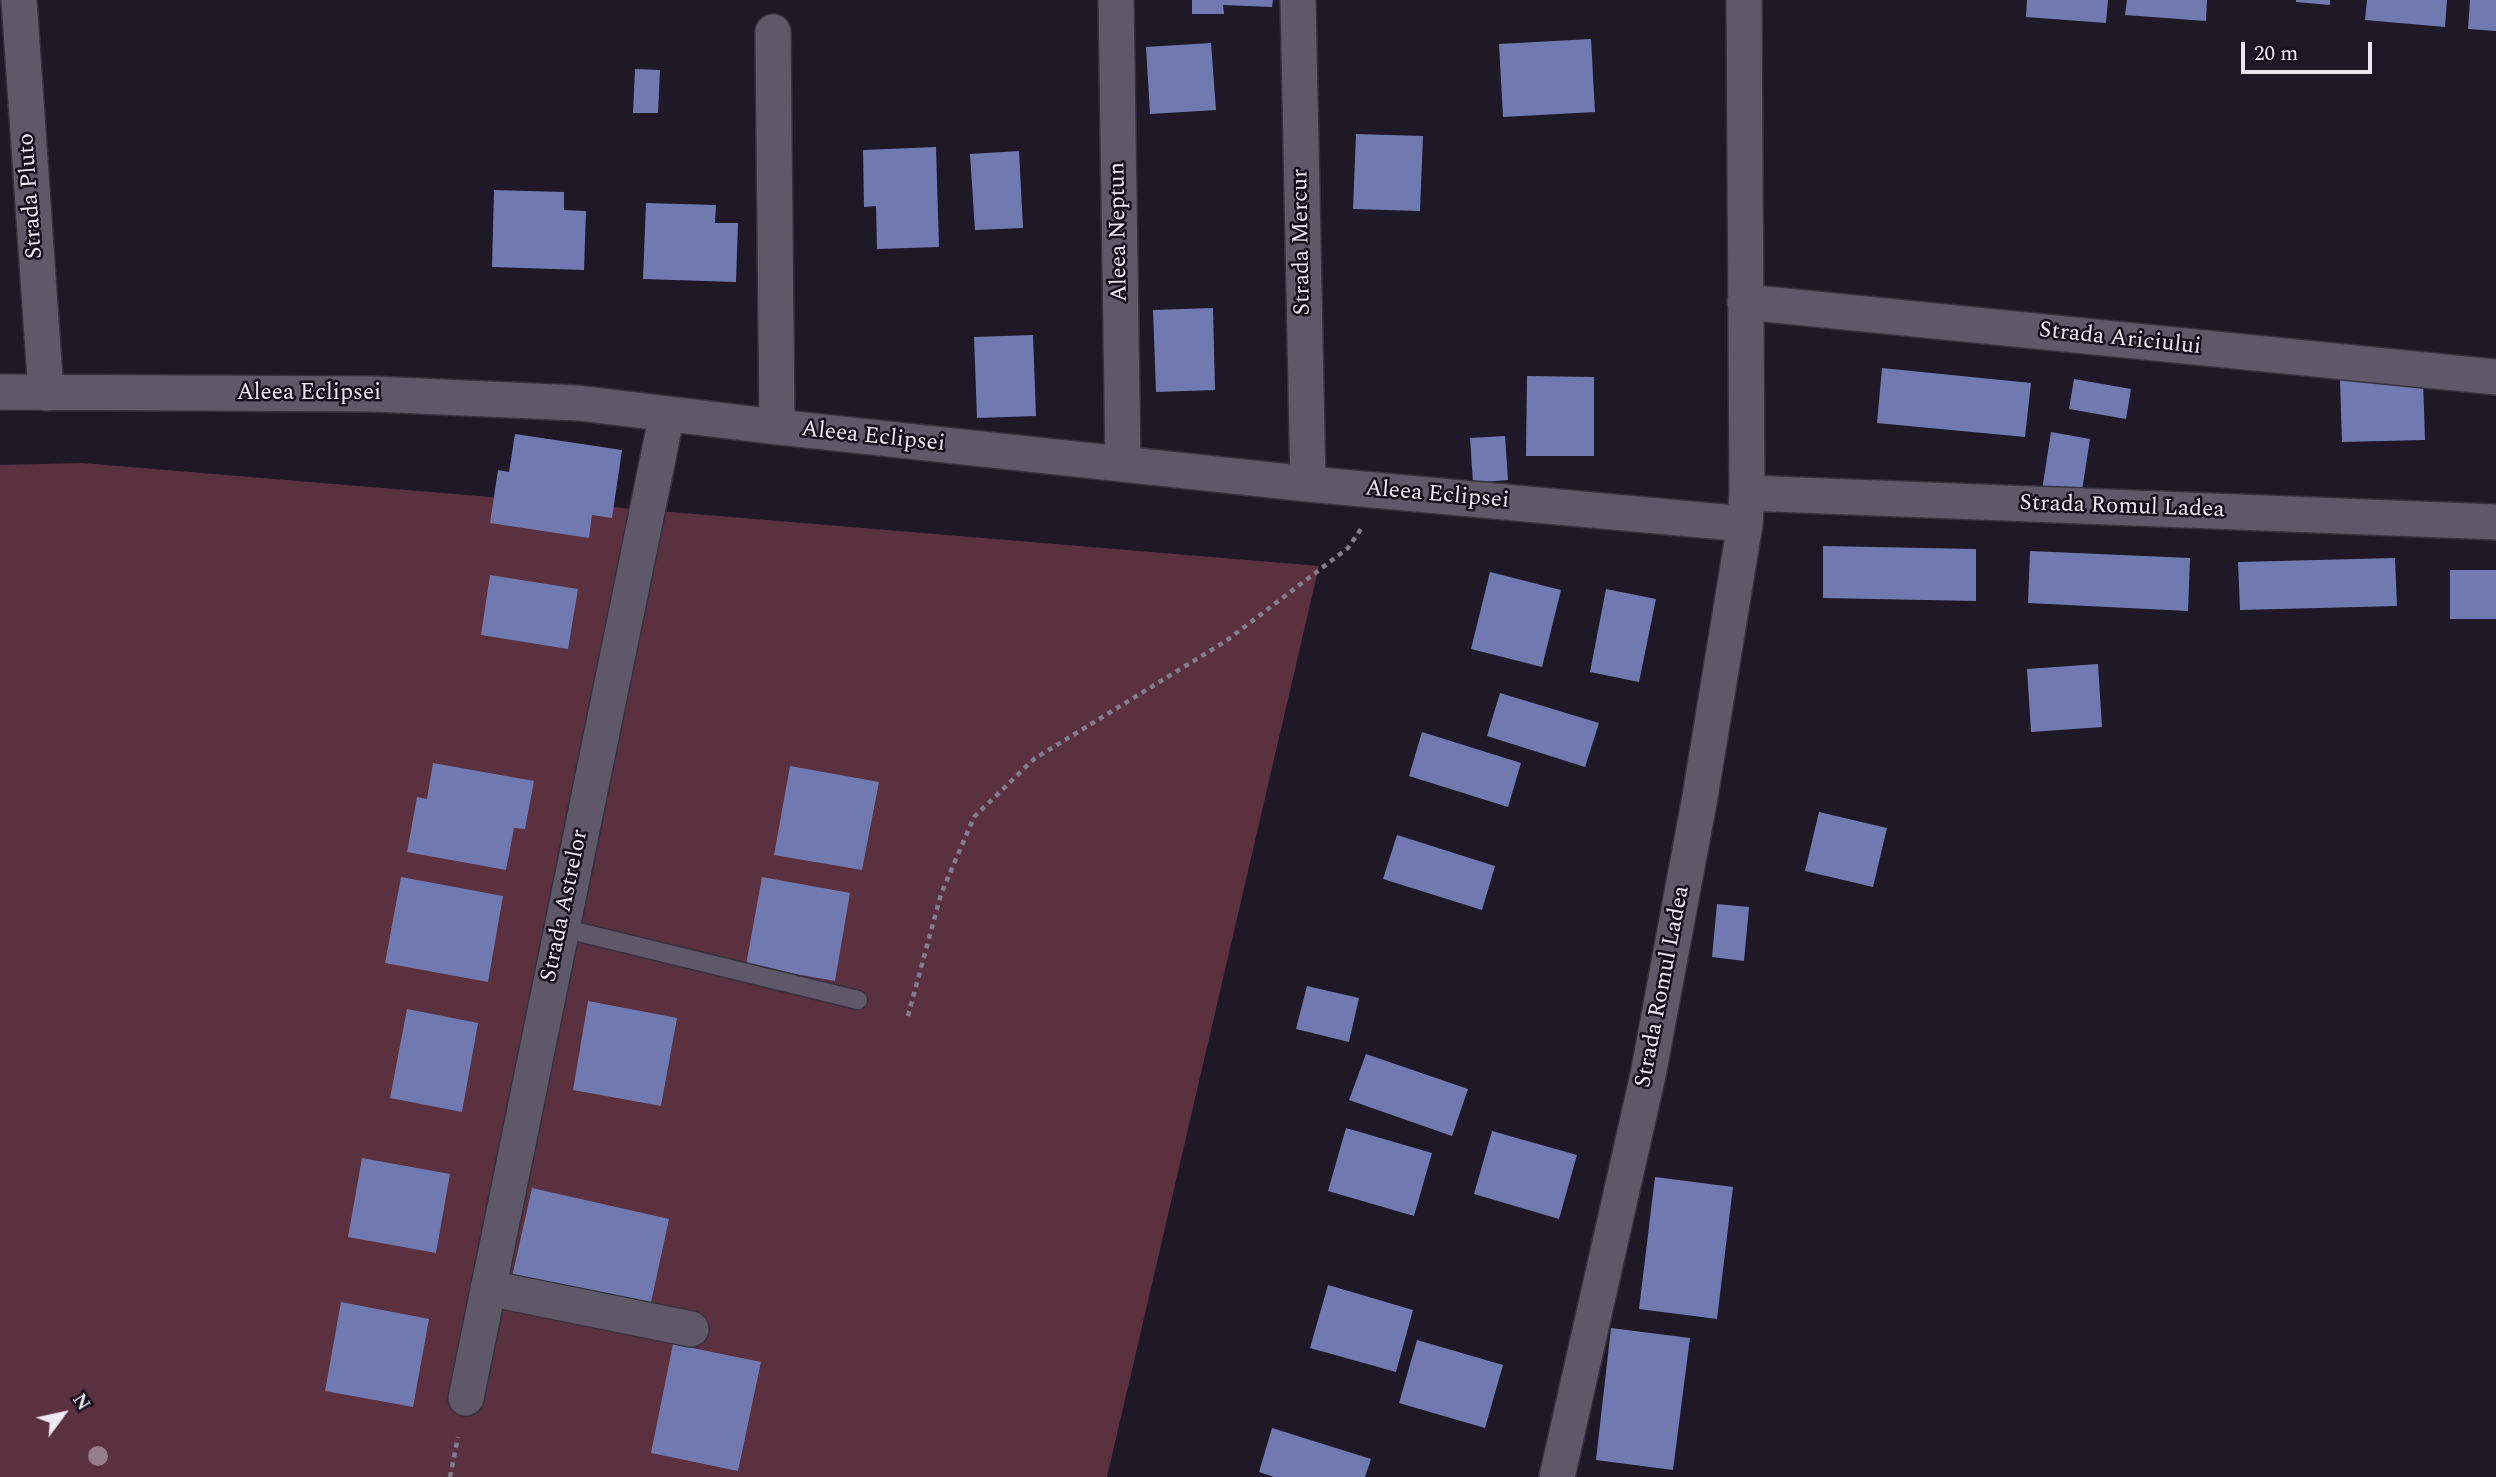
<!DOCTYPE html>
<style>
body{margin:0}
#map{position:relative;width:2496px;height:1477px;overflow:hidden;background:#1e1827;font-family:Spectral,serif}
canvas{display:block}
.north{position:absolute;left:28px;top:1379px;width:70px;height:70px;-webkit-text-stroke:5px #150f1d;paint-order:stroke;rotate:57deg;font-size:19px;font-weight:700;line-height:28px;text-align:center;color:#ede9f3}
.north::after{content:'';display:block;margin:auto;width:24px;height:32px;background:#ede9f3;clip-path:polygon(50% 0,100% 100%,50% 72%,0 100%)}
.scale{position:absolute;left:2241px;top:42px;width:131px;height:32px;box-sizing:border-box;border:4px solid #ede9f3;border-top:0;padding-left:9px;font-size:21px;line-height:24px;white-space:nowrap;color:#ede9f3;-webkit-text-stroke:5px #150f1d;paint-order:stroke}
</style>
<div id="map">
<canvas width="2496" height="1477"></canvas>
<div class="north">N</div>
<div class="scale">20 m</div>
</div>
<script>
const c = document.querySelector('canvas').getContext('2d');
c.lineJoin = 'round';
function paint(path, color) {
  c.fillStyle = color;
  c.fill(path, 'evenodd');
}
function stroke(path, color, width, dash) {
  c.strokeStyle = color;
  c.lineWidth = width;
  c.lineCap = dash ? 'butt' : 'round';
  c.setLineDash(dash || []);
  c.stroke(path);
}
function drawText(font, color, halo, rows, align = 'center') {
  c.font = font + ' Spectral,serif';
  c.lineWidth = 5;
  c.setLineDash([]);
  c.textBaseline = 'middle';
  c.strokeStyle = halo;
  c.fillStyle = color;
  for (const [text, x, y, turn = 0] of rows) {
    c.save();
    c.translate(x, y);
    c.rotate((+turn || 0) * Math.PI / 180);
    c.textAlign = isNaN(turn) ? turn : align;
    if (halo) c.strokeText(text, 0, 0);
    c.fillText(text, 0, 0);
    c.restore();
  }
}
paint(new Path2D(`
 M82,463L1319,566L1107,1477H0V465Z`), '#5b303f');
paint(new Path2D(`
 M1192,0H1273L1272,7L1223,5L1224,14H1192Z
 M2027,0H2108L2106,23L2026,17Z
 M2127,0H2207L2206,21L2125,15Z
 M2296,0H2330V5L2296,2Z
 M2367,0H2447L2445,27L2365,20Z
 M2470,0H2496V31L2468,29Z
 M1591,39L1595,112L1503,117L1499,44Z
 M1211,43L1216,110L1150,114L1146,47Z
 M635,69L660,70L658,113H633Z
 M1356,134L1423,136L1420,211L1353,209Z
 M936,147L939,247L877,249L876,206L864,207L863,150Z
 M1019,151L1023,228L975,230L970,154Z
 M494,190L564,192V210L586,211L584,270L492,267Z
 M646,203L716,205L715,223H738L736,282L643,279Z
 M1213,308L1215,390L1156,392L1153,310Z
 M1033,335L1036,416L977,418L974,337Z
 M1882,368L2031,383L2025,437L1877,423Z
 M1527,376L1594,377V456H1526Z
 M2074,379L2131,389L2126,419L2069,409Z
 M2423,379L2425,440L2342,442L2340,380Z
 M2051,432L2090,439L2081,497L2042,490Z
 M515,434L622,450L612,518L592,515L589,538L490,523L498,470L509,472Z
 M1505,436L1508,480L1473,483L1470,438Z
 M1823,546L1976,549V601L1823,598Z
 M2030,551L2190,558L2188,611L2028,603Z
 M2395,558L2397,606L2240,610L2238,562Z
 M2450,570H2496V619H2450Z
 M1490,572L1561,590L1542,667L1471,649Z
 M490,575L578,589L568,649L481,635Z
 M1606,589L1656,599L1639,682L1590,672Z
 M2098,664L2102,727L2031,732L2027,669Z
 M1500,693L1599,723L1585,767L1487,736Z
 M1422,732L1521,763L1508,807L1409,776Z
 M433,763L534,781L525,829L514,828L506,870L407,852L417,797L427,799Z
 M790,766L879,782L862,870L774,855Z
 M1819,812L1887,828L1873,887L1805,871Z
 M1397,835L1495,866L1482,910L1383,879Z
 M401,877L503,896L488,982L385,963Z
 M762,877L850,893L835,981L746,965Z
 M1717,904L1749,907L1744,961L1712,957Z
 M1307,986L1359,998L1349,1042L1296,1029Z
 M588,1001L677,1018L661,1106L573,1090Z
 M407,1009L478,1023L462,1112L390,1098Z
 M1366,1054L1468,1089L1452,1136L1349,1100Z
 M1346,1128L1432,1153L1414,1216L1328,1191Z
 M1492,1131L1577,1155L1559,1219L1474,1194Z
 M362,1158L450,1174L436,1253L348,1237Z
 M1655,1177L1733,1187L1717,1319L1639,1309Z
 M532,1188L669,1219L650,1307L512,1277Z
 M1328,1285L1413,1310L1396,1372L1310,1348Z
 M341,1302L429,1319L413,1407L325,1391Z
 M1611,1328L1690,1338L1673,1470L1596,1460Z
 M1417,1340L1503,1365L1485,1428L1399,1403Z
 M673,1344L761,1362L738,1471L651,1453Z
 M1272,1428L1371,1459L1365,1477H1274L1259,1472Z`), '#707ab1');
const lane = new Path2D(`
 M562,928L858,1000`);
const street = new Path2D(`
 M19,0L46,393
 M1116,0L1123,464
 M1298,0L1308,484
 M773,32L777,427
 M1745,302L2496,377
 M0,392L373,394L578,403L777,427L1308,484L1745,524
 M1747,493L2496,522
 M488,1288L691,1329
 M466,1398L667,414
 M1557,1477L1648,1075L1700,797L1745,524L1747,493L1744,0`);
stroke(lane, '#36323d', 21);
stroke(street, '#36323d', 38);
stroke(new Path2D(`
 M908,1016L941,894L974,817L1034,759L1226,641L1348,548L1361,529
 M450,1477L458,1437`), '#827d8a', 4.5, [5, 5]);
stroke(lane, '#5e5869', 18);
stroke(street, '#5e5869', 35);
c.fillStyle = '#957d8b';
for (const [x, y] of [
 [98,1456]
]) {
  c.beginPath();
  c.arc(x, y, 10, 0, 2 * Math.PI);
  c.fill();
}
drawText('23px', '#ede9f3', '#150f1d', [
 ["Strada Pluto",32,196,-94],
 ["Aleea Neptun",1120,232,-91],
 ["Strada Mercur",1303,242,-91],
 ["Strada Ariciului",2120,340,6],
 ["Aleea Eclipsei",309,394],
 ["Aleea Eclipsei",873,438,6],
 ["Aleea Eclipsei",1437,496,5],
 ["Strada Romul Ladea",2122,508,2],
 ["Strada Astrelor",566,906,-78],
 ["Strada Romul Ladea",1664,987,-79]
]);
</script>
